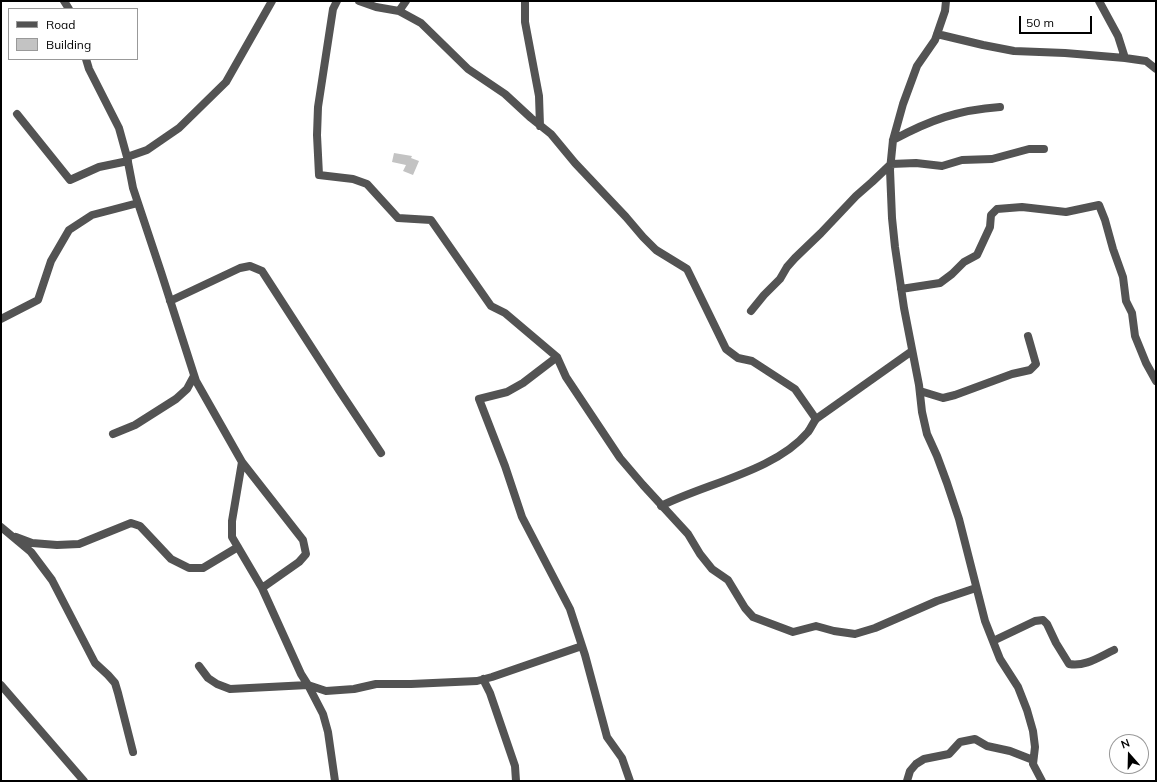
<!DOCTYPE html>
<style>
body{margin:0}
#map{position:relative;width:1157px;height:782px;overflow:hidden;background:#fff;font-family:Mulish,sans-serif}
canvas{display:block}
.frame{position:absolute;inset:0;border:2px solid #000;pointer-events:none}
.legend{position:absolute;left:8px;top:8px;width:130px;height:52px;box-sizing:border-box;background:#fff;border:1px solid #999;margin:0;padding:5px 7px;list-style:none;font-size:12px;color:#000}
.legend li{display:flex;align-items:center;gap:8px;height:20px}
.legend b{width:20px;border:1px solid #999}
.north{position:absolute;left:1109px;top:734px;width:40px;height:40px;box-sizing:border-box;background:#fff;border:1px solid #999;border-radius:50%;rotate:340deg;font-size:11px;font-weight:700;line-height:16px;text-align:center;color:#000}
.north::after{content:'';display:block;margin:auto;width:14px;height:18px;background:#000;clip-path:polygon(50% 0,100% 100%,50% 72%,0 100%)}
.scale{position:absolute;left:1019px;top:16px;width:73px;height:18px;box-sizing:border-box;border:2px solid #000;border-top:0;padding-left:5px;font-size:12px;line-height:14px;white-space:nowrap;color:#000;-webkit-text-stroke:3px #fff;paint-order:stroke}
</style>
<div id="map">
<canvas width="1157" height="782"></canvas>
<div class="frame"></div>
<ul class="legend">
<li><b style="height:5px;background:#535353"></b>Road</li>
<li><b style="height:11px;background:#c3c3c3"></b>Building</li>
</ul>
<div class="north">N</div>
<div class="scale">50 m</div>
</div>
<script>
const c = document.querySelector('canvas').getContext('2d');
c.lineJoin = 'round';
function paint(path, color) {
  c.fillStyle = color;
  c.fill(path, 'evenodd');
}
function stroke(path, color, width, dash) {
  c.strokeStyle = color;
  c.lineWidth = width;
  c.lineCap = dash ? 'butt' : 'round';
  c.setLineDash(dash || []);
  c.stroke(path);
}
paint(new Path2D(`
 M394,153L412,156L411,158L419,161L413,175L403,171L406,165L392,162Z`), '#c3c3c3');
stroke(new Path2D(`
 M64,1L69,9
 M337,1L333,9L318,107L317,135L319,175L353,179L367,184L398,218L431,220L491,306L505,313L557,357L566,377L620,458L643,485L688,534L700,554L712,569L728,580L745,608L753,617L793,632L816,626L834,631L855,634L875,628L937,601L976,588
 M359,1L376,7L399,11L421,23L468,69L505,94L531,118L551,134L575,163L626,217L643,237L656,250L687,269L726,349L738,358L752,361L795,389L816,419
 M525,1V22L539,96L540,126
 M946,1L945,11L935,40L917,66L903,104L893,140L890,170L892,218L895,247L904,308L919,385L922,412L927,434L937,456L947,483L959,519L985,621L1000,659L1018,687L1027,710L1033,731L1035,747L1033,764L1042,781
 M1099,1L1118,36L1125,58
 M399,11L406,1
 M937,34L983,45L1014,51L1065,53L1125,58L1146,61L1156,69
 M86,59L89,69L119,128L127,157L133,188L161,272L196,381L242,462L232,521V537L262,588L301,674L308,685L326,691L354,689L376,684H411L477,681L492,677L582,646
 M17,114L70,180L99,167L128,161
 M893,140C930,120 958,110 1000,107
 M127,157L147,150L179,128L226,82L272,1
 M901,289L940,283L952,274L964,262L977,255L990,227L991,215L997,209L1022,207L1066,212L1099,205L1105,220L1113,249L1123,277L1126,301L1132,313L1135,336L1146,363L1156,381
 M170,301L240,268L250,266L262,271L339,390L381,453
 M751,311L764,295L780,279L787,267L795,258L821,233L856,196L872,182L891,164L916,163L942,166L962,160L992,159L1029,149H1044
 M1,319L38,300L51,261L69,230L92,215L138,203
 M557,357L523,383L507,392L479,399L505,466L522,517L570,609L585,655L607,737L622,758L630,781
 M920,391L943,398L955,395L1012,374L1030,370L1036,364L1028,336
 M113,434L135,425L176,399L187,389L194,376
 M242,462L303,540L306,554L299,562L262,588
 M661,506C707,483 775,471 808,432C811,428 813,423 816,419L912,351
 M1,527L31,552L52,580L95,663L108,675L115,683L118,693L133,752
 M16,537L32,543L57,545L79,544L131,523L140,526L171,559L189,568H203L238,547
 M993,641L1035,621L1043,620L1047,624L1056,643L1069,664C1085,667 1099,657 1114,650
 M199,666L208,678L217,684L230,689L308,685L323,714L328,732L335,781
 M483,679L490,693L515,766L516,781
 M1,685L84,781
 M907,781L910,771L916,764L924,759L949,754L960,742L975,739L987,746L1010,751L1033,760`), '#535353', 8);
</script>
